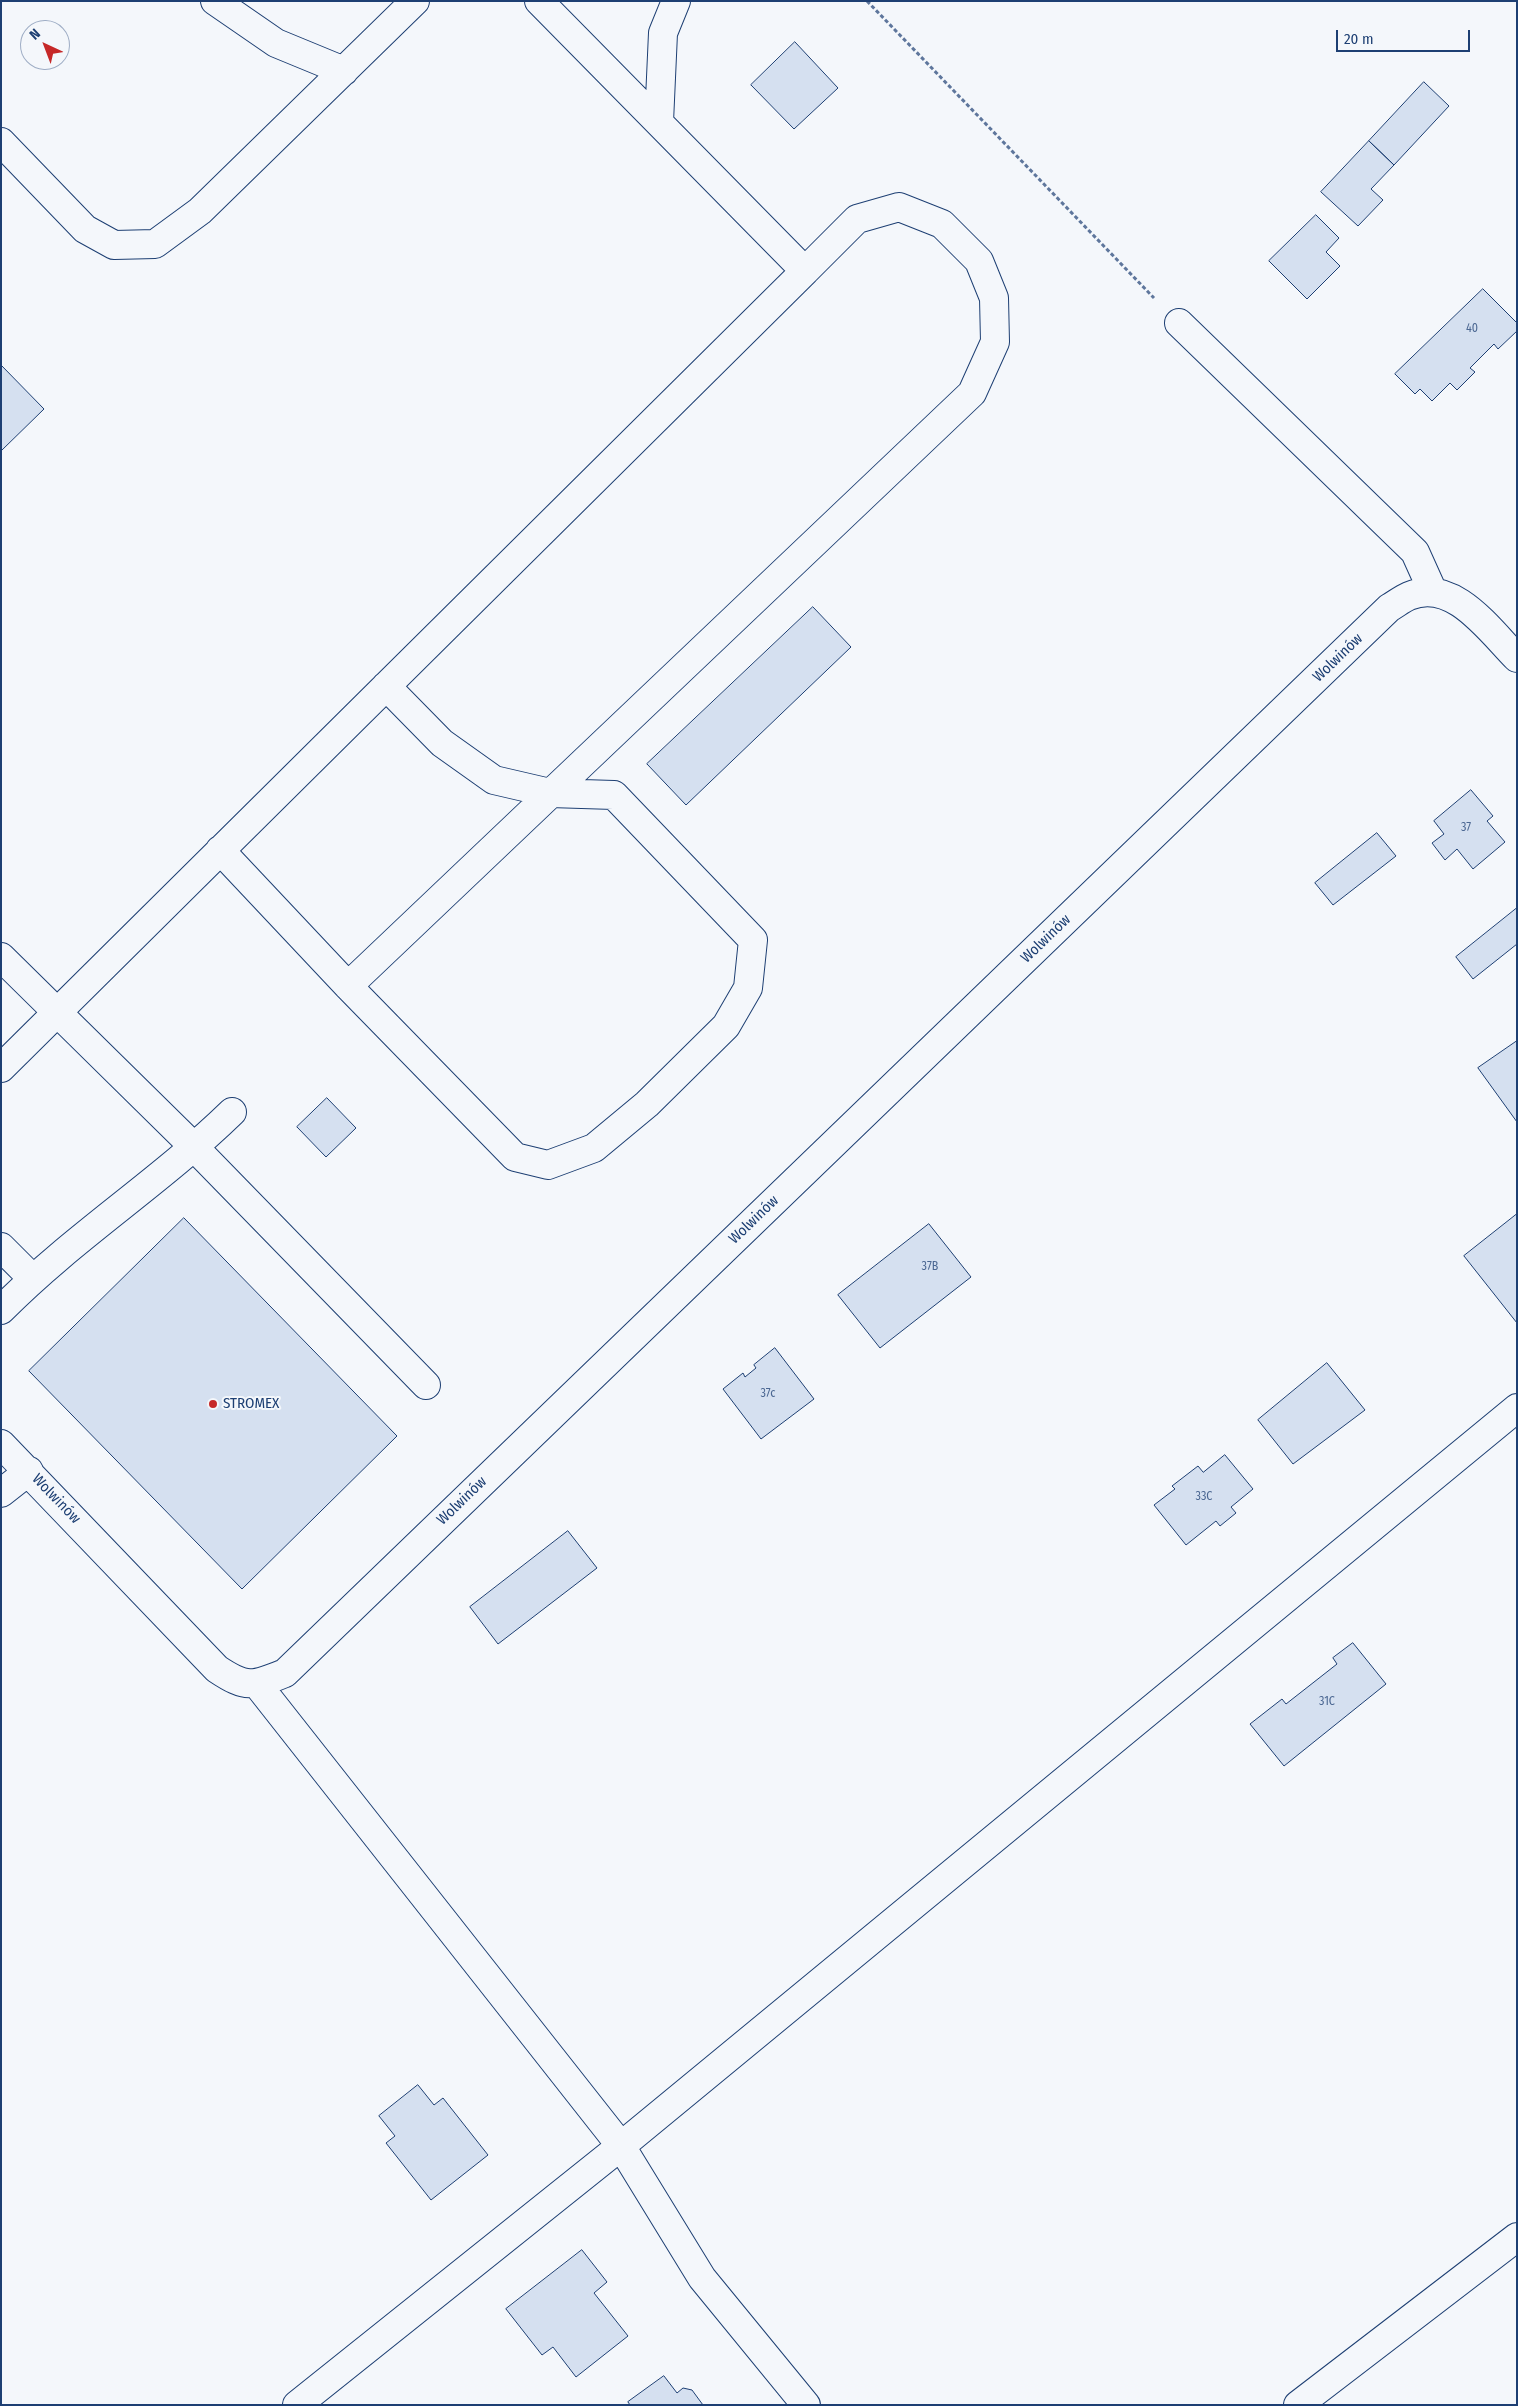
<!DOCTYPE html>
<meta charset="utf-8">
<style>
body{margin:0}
#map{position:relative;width:1518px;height:2406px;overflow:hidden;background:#f4f7fb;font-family:"Fira Sans Condensed",sans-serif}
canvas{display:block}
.frame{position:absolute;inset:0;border:2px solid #1d3f73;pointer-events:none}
.north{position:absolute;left:20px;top:20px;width:50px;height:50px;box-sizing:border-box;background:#f4f7fb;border:1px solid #9eadc5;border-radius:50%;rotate:317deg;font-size:14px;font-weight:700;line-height:20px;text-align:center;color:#1d3f73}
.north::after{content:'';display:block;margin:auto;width:18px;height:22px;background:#c62828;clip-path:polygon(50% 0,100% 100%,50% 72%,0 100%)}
.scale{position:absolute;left:1336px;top:30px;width:134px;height:22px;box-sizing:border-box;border:2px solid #1d3f73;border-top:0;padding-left:6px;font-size:15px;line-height:18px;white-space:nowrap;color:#1d3f73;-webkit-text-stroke:4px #f4f7fb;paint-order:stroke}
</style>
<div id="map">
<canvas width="1518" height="2406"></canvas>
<div class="frame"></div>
<div class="north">N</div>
<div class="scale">20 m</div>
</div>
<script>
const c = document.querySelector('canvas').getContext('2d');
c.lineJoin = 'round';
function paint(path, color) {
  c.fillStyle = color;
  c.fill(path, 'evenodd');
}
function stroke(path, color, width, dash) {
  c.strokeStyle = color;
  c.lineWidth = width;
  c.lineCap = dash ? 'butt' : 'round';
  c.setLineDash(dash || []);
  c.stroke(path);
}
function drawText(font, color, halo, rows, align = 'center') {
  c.font = font + ' "Fira Sans Condensed",sans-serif';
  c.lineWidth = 4;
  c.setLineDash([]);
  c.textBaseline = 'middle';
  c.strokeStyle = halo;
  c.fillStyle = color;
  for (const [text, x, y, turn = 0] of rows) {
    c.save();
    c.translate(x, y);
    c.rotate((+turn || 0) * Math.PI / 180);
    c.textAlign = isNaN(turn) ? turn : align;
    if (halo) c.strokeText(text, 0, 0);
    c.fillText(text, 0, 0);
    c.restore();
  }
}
const building = new Path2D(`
 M795,42L838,88L794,129L751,85Z
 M1424,82L1449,106L1394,165L1369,141Z
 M1369,141L1394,165L1371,189L1383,200L1358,226L1321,192Z
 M1316,215L1339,238L1326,252L1340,266L1307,299L1269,261Z
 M1483,289L1517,323V331L1498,349L1494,344L1470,368L1475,372L1457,390L1450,383L1432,401L1420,389L1415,394L1395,374Z
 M1,365L44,409L1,451Z
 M813,607L851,647L686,805L647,764Z
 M1471,790L1493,816L1487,821L1505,842L1473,869L1457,849L1445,860L1432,843L1444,834L1434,821Z
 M1377,833L1396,856L1333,905L1315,883Z
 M1517,908V944L1473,979L1456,957Z
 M1517,1041V1122L1478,1068Z
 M327,1098L356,1128L326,1157L297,1127Z
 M1517,1214V1323L1464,1256Z
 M184,1218L397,1436L242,1589L29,1371Z
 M929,1224L971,1277L880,1348L838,1295Z
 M775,1348L814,1399L761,1439L723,1389L743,1373L745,1377L756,1368L754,1365Z
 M1327,1363L1365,1410L1293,1464L1258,1420Z
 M1225,1455L1253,1489L1231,1507L1236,1513L1220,1526L1216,1521L1186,1545L1154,1505L1175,1489L1172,1486L1198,1466L1203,1472Z
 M568,1531L597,1568L498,1644L470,1607Z
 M1353,1643L1386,1684L1284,1766L1250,1724L1282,1699L1286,1704L1337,1664L1333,1658Z
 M418,2085L434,2105L443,2098L488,2155L431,2200L386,2143L395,2136L379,2116Z
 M582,2250L607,2282L594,2293L628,2336L576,2377L553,2347L542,2355L506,2309Z
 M664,2376L677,2393L683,2388L692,2390L703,2405H630L628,2402Z`);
paint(building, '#d5e0f0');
stroke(building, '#1d3f73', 1);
const minor = new Path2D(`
 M215,1L276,43L344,71
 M659,122L663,33L676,1
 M1,142L85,229L114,245L155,244L200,211L415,1
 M1179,323L1415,552L1433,592
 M220,850L348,986L515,1157L548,1165L594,1148L647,1104L726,1026L748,988L753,940L614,795L550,793L494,780L442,743L386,686
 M1,957L195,1148L426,1385
 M348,986L972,393L995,342L994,298L979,261L942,224L899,207L857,219L805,271
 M1,1068L805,271L539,1
 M1,1247L32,1278
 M1,1310C72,1238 159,1183 232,1112
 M1,1444L217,1669C247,1689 253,1686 285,1673L1389,608C1396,604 1402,599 1409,596C1453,577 1490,631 1517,658
 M1,1493L29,1471
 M257,1684L621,2146L702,2278L806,2405
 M297,2405L621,2146L1517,1408
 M1298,2405L1517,2237`);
stroke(minor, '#1d3f73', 30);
stroke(new Path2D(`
 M867,1L1154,298`), '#5e769c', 3, [4, 2.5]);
stroke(minor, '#f4f7fb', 28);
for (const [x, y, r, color] of [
 [213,1404,5,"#c62828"]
]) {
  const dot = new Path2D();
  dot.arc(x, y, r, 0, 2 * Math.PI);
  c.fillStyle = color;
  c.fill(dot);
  stroke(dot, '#f4f7fb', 2);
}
drawText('12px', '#4b6792', null, [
 ["40",1472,329],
 ["37",1466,828],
 ["37B",930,1267],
 ["37c",768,1394],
 ["33C",1204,1497],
 ["31C",1327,1702]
]);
drawText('15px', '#1d3f73', '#f4f7fb', [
 ["Wolwinów",1338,658,-44],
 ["Wolwinów",1046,939,-44],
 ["Wolwinów",754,1220,-44],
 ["Wolwinów",56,1499,46],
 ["Wolwinów",462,1501,-44]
]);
drawText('15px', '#1d3f73', '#f4f7fb', [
 ["STROMEX",223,1404]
], 'left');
</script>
